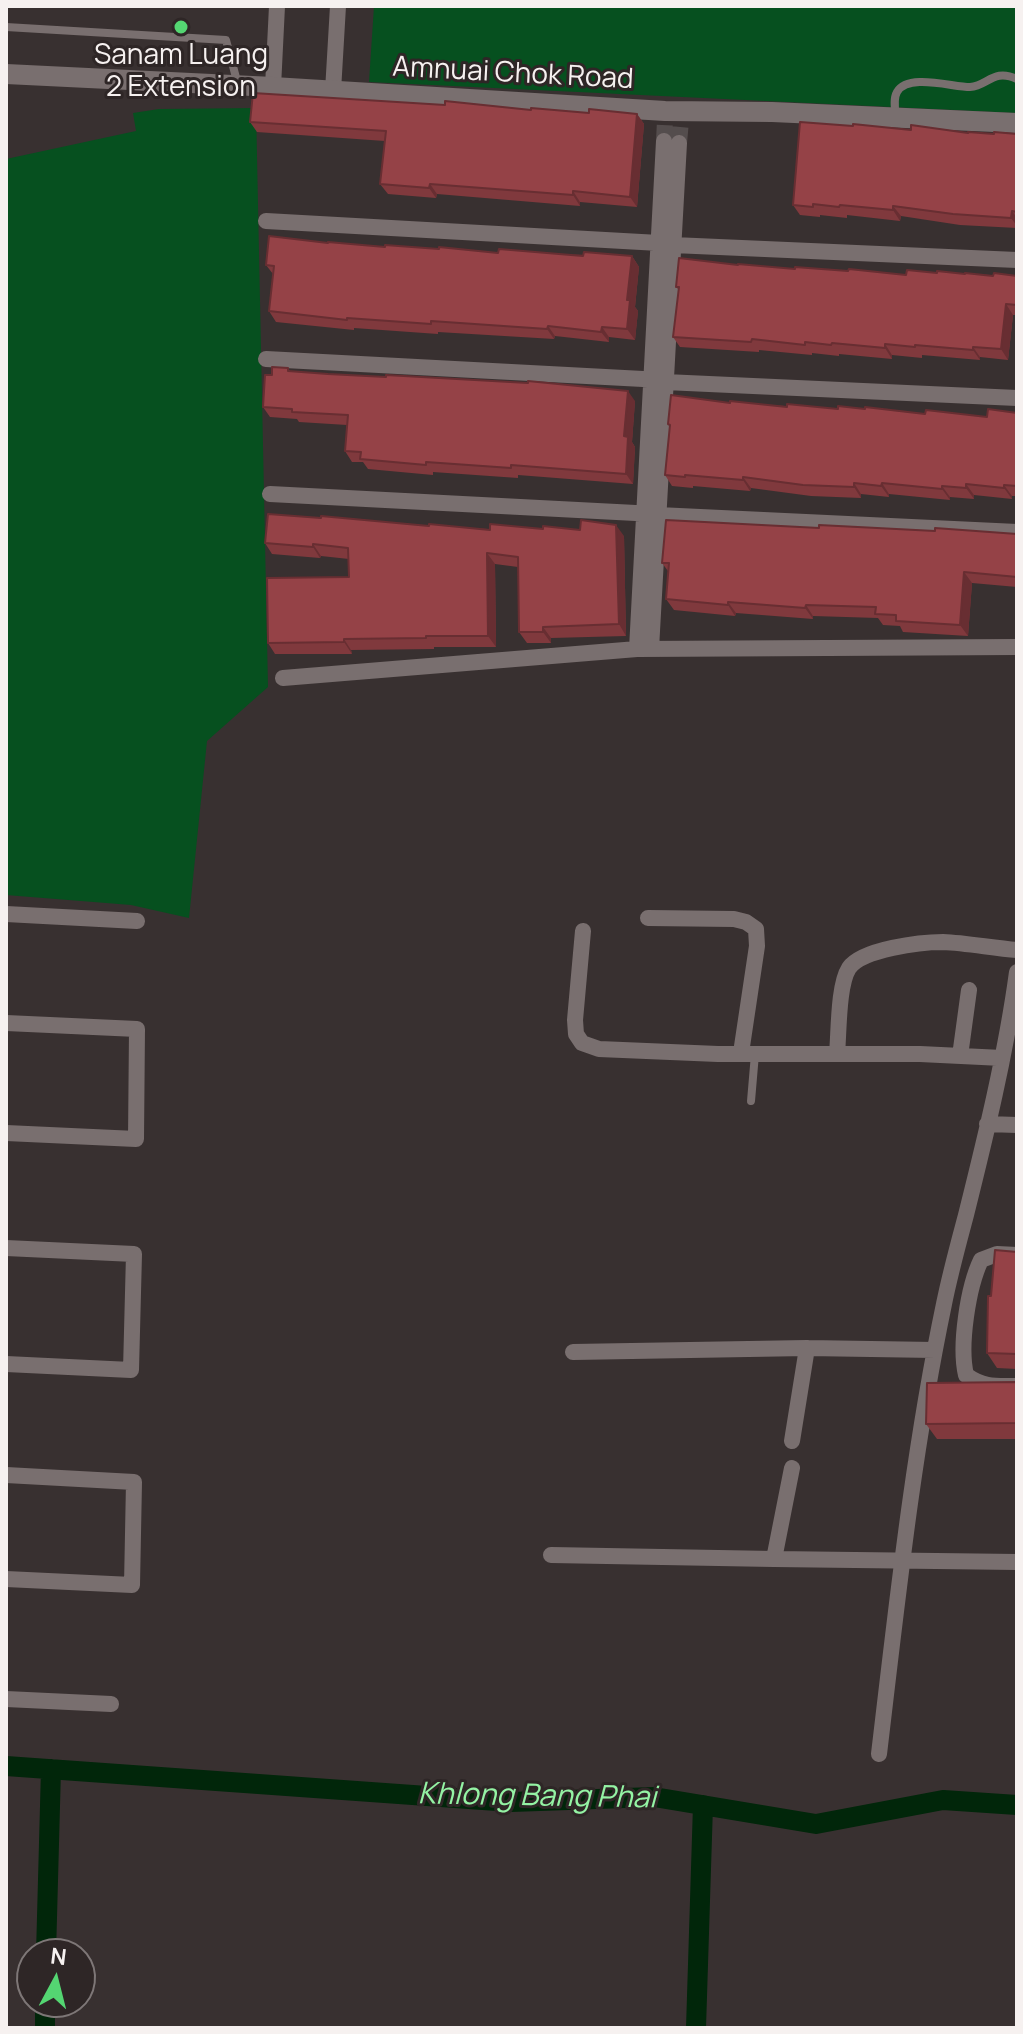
<!DOCTYPE html>
<style>
body{margin:0}
#map{position:relative;width:1023px;height:2034px;overflow:hidden;background:#383030;font-family:Manrope,sans-serif}
canvas{display:block}
.frame{position:absolute;inset:0;border:8px solid #f6f1f0;pointer-events:none}
.north{position:absolute;left:16px;top:1938px;width:80px;height:80px;box-sizing:border-box;background:#2e2626;border:2px solid #7e7777;border-radius:50%;rotate:7deg;font-size:22px;font-weight:700;line-height:32px;text-align:center;color:#f6f1f0}
.north::after{content:'';display:block;margin:auto;width:28px;height:36px;background:#54d672;clip-path:polygon(50% 0,100% 100%,50% 72%,0 100%)}
</style>
<div id="map">
<canvas width="1023" height="2034"></canvas>
<div class="frame"></div>
<div class="north">N</div>
</div>
<script>
const c = document.querySelector('canvas').getContext('2d');
c.lineJoin = 'round';
function paint(path, color) {
  c.fillStyle = color;
  c.fill(path, 'evenodd');
}
function stroke(path, color, width, dash) {
  c.strokeStyle = color;
  c.lineWidth = width;
  c.lineCap = dash ? 'butt' : 'round';
  c.setLineDash(dash || []);
  c.stroke(path);
}
function drawText(font, color, halo, rows, align = 'center') {
  c.font = font + ' Manrope,sans-serif';
  c.lineWidth = 6;
  c.setLineDash([]);
  c.textBaseline = 'middle';
  c.strokeStyle = halo;
  c.fillStyle = color;
  for (const [text, x, y, turn = 0] of rows) {
    c.save();
    c.translate(x, y);
    c.rotate((+turn || 0) * Math.PI / 180);
    c.textAlign = isNaN(turn) ? turn : align;
    if (halo) c.strokeText(text, 0, 0);
    c.fillText(text, 0, 0);
    c.restore();
  }
}
paint(new Path2D(`
 M374,6H1017V113L369,82Z
 M256,108L268,687L207,741L189,918L131,905L6,895V159L136,131L133,113L159,109Z`), '#06501f');
stroke(new Path2D(`
 M6,1766L511,1802L654,1797L816,1824L943,1800L1017,1805
 M46,1954L51,1769
 M45,2028V2002
 M696,2028L703,1805`), '#01260a', 20);
stroke(new Path2D(`
 M664,141L665,120
 M679,143L681,121`), '#544d4d', 16, [16, 8]);
stroke(new Path2D(`
 M6,27L226,40L238,85
 M896,117C895,109 893,99 897,92C908,73 952,87 970,87C988,86 993,68 1017,79
 M751,1101L755,1054`), '#796f6f', 8);
stroke(new Path2D(`
 M273,87L277,6
 M333,91L338,6
 M266,221L659,243L673,245L1017,260
 M266,359L662,380L665,382L1017,398
 M270,494L655,514L658,515L1017,532
 M637,649L664,141
 M651,649L679,143
 M283,678L637,649L1017,647
 M6,914L137,921
 M648,918L734,919L746,922L756,929L757,946L741,1053
 M583,931L575,1020L576,1034L582,1043L599,1049L718,1054H920L1002,1058
 M6,1023L137,1029L136,1139L6,1133
 M837,1054C839,1032 838,985 849,968C862,949 921,942 943,942C967,943 992,948 1017,950
 M960,1056L969,990
 M987,1124L1017,1125
 M6,1248L134,1254L131,1370L6,1364
 M1017,1255L997,1254L981,1260C968,1287 959,1346 966,1375C984,1388 996,1386 1017,1386
 M573,1352L807,1348L935,1350
 M792,1441L807,1348
 M792,1468L774,1559L1017,1562
 M6,1475L134,1482L132,1585L6,1579
 M551,1555L774,1559
 M6,1699L111,1704
 M879,1754C897,1603 913,1452 944,1304C950,1274 958,1245 966,1215C986,1135 1006,1053 1017,972`), '#796f6f', 16);
stroke(new Path2D(`
 M6,74L273,87L665,111L772,112L1017,123`), '#796f6f', 20);
paint(new Path2D(`
 M445,105L589,113L637,114L644,124L637,207L580,202V206L437,194L436,198L388,194L380,184L385,141L257,132L250,122Z
 M853,126L968,133L1017,134V228L960,225L901,216L900,221L847,215V218L820,215V217L800,215L793,205Z
 M328,243L498,253L632,256L639,267L635,307L638,311L635,340L609,337V342L555,336L554,339L438,332V334L354,328V330L276,322L269,311L273,274L266,265Z
 M738,265L906,275L937,273L1017,276V315H1013L1008,360L980,357V360L922,355V358L892,355V359L839,354V356L812,353V355L759,350V352L680,347L673,337L679,290L676,287Z
 M288,368L290,371L635,401L632,442L635,447L633,484L518,475V478L433,472V475L368,469L363,462H352L345,451L347,425L299,422L297,419L270,417L263,407Z
 M730,403L987,417L1017,413V496H1012V499L974,495V499L950,497V500L889,494V497L861,494V498L811,496L751,488L750,491L693,486V488L672,486L665,475L670,427L668,424Z
 M429,526L624,536L626,636L551,638V643H527L519,632L518,567L495,564L496,647H434V649L351,650L352,654H275L268,643L349,577V559L321,556L320,558L272,554L265,543Z
 M819,528L1017,534V587L972,583L968,636L903,632L900,626L883,625L878,618L813,616V619L736,613L735,616L674,610L666,599L668,571L662,563Z
 M1017,1252V1369L997,1368L987,1353L991,1296Z
 M1017,1382V1439H937L926,1424Z`), '#80393d');
paint(new Path2D(`
 M637,114L644,124L637,207L630,197Z
 M430,184L437,194L436,198L429,188Z
 M573,191L580,202V206L573,195Z
 M893,206L901,216L900,221L893,210Z
 M1012,211L1017,218V226L1011,218Z
 M632,256L639,267L635,307L638,311L635,340L627,329V300Z
 M1006,304L1013,315L1008,360L1001,349Z
 M548,326L555,336L554,339L547,329Z
 M602,327L609,337V342L601,332Z
 M885,344L892,355V359L885,348Z
 M973,347L980,357V360L973,350Z
 M628,391L635,401L632,442L635,447L633,484L626,474L624,436Z
 M743,477L751,488L750,491L743,480Z
 M854,483L861,494V498L854,487Z
 M882,483L889,494V497L881,486Z
 M966,484L974,495V499L966,488Z
 M1004,485L1012,496V499L1004,488Z
 M942,486L950,497V500L942,489Z
 M616,525L624,536L626,636L619,624Z
 M313,544L321,556L320,558L313,547Z
 M487,553L495,564L496,647L488,636Z
 M964,572L972,583L968,636L960,625Z
 M728,602L736,613L735,616L728,605Z
 M806,605L813,616V619L805,608Z
 M543,627L551,638V643L543,632Z
 M344,639L351,650L352,654L344,642Z`), '#682e32');
const building = new Path2D(`
 M253,93L445,105V101L531,110V108L589,113V109L637,114L630,197L573,191V195L430,184L429,188L380,184L386,131L250,122Z
 M800,122L853,126V124L911,130V125L968,133V132L994,134V132L1017,134V212L1012,211L1011,218L953,214L893,206V210L840,205L839,207L813,204V207L793,205Z
 M269,236L328,243V242L385,247V245L439,249V247L498,253L499,249L583,256L584,252L632,256L627,300H630L627,329L602,327L601,332L548,326L547,329L431,321V324L347,318V320L269,311L274,266L266,265Z
 M679,258L738,265V264L795,269V267L848,271L849,269L906,275L907,270L937,273V271L965,274V273L993,276L994,273L1017,276V305L1006,304L1001,349L973,347V350L915,345V347L885,344V348L832,343L831,345L805,342V345L752,339L751,342L673,337L679,287H676Z
 M272,367L288,368V371L328,374L386,377V375L528,383V381L628,391L624,436L628,437L626,474L511,465V468L426,462V465L360,459L361,452L345,451L348,415L292,412V409L263,407L265,375H272Z
 M671,395L730,403V401L787,407V404L838,409V406L865,409V407L925,414L926,410L987,417L988,409L1017,413V486L1004,485V488L966,484V488L942,486V489L882,483L881,486L854,483V487L803,485L743,477V480L685,475V477L665,475L670,425L668,424Z
 M268,514L321,518V516L429,526V524L490,530V524L543,529V526L580,530L581,520L616,525L619,624L543,627V632H519L518,557L487,553L488,636H426V638L344,639V642L268,643L267,578L349,577L348,548L313,544V547L265,543Z
 M666,520L819,528V525L935,531V528L1017,534V577L964,572L960,625L896,621V615L875,614L876,607L806,605L805,608L728,602V605L666,599L669,563H662Z
 M995,1250L1017,1252V1354L987,1353L988,1296H991Z
 M1017,1382V1423L926,1424L927,1383Z`);
paint(building, '#954247');
stroke(building, '#682e32', 2);
for (const [x, y, r, color] of [
 [181,27,8,"#54d672"]
]) {
  const dot = new Path2D();
  dot.arc(x, y, r, 0, 2 * Math.PI);
  c.fillStyle = color;
  c.fill(dot);
  stroke(dot, '#2e2626', 3);
}
drawText('28px', '#f6f1f0', '#2e2626', [
 ["Sanam Luang",181,56],
 ["2 Extension",181,88]
]);
drawText('28px', '#f6f1f0', '#2e2626', [
 ["Amnuai Chok Road",513,74,3]
]);
drawText('italic 30px', '#94f3a4', '#2e2626', [
 ["Khlong Bang Phai",537,1797,1]
]);
</script>
